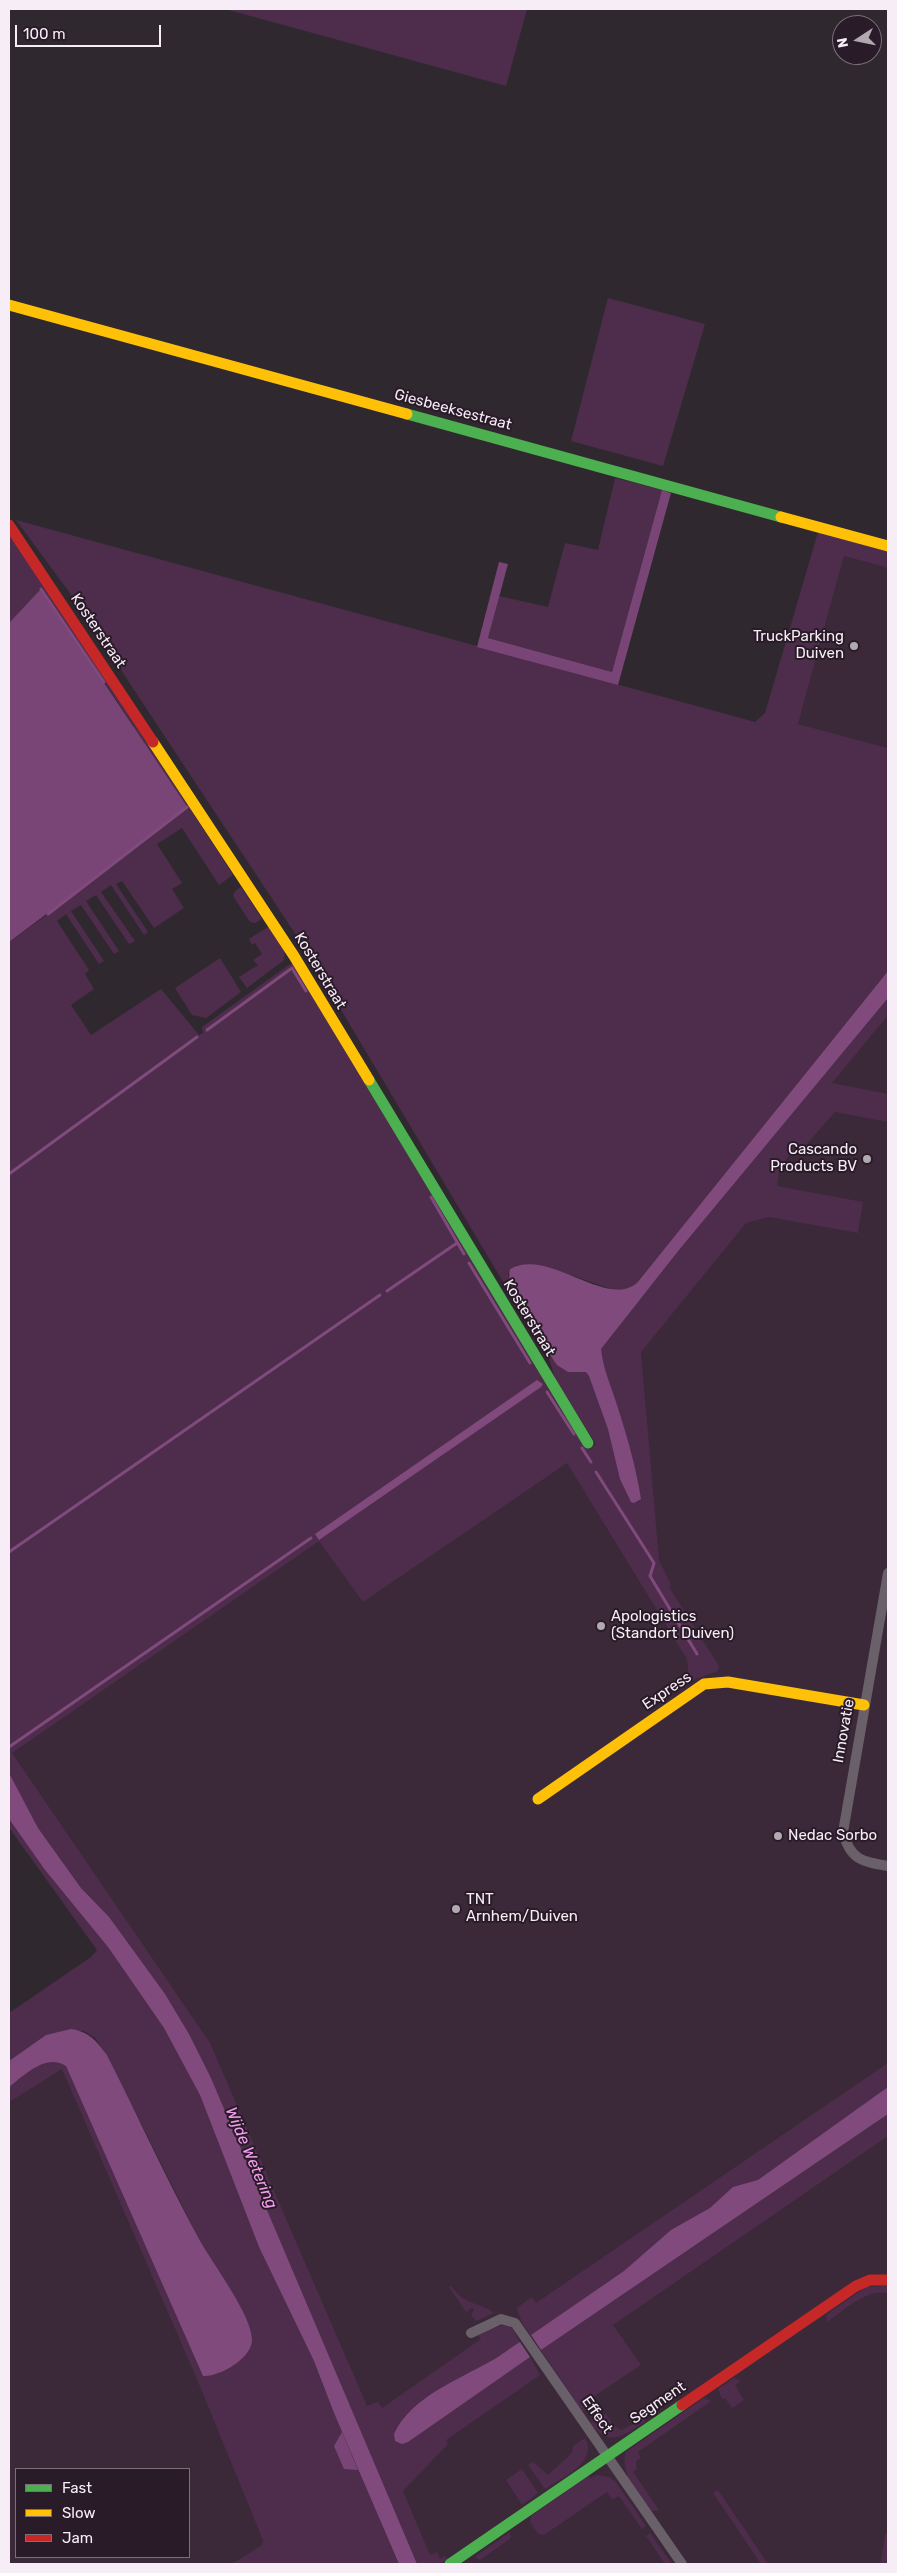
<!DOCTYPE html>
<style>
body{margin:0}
#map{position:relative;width:897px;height:2573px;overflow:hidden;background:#30282f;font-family:Rubik,sans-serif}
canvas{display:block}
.frame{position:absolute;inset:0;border:10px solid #f7edf6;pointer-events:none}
.legend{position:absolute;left:15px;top:2468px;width:175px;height:90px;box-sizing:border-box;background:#291b28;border:1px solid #7b6f7a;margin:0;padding:6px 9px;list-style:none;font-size:15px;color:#f7edf6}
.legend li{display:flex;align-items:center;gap:10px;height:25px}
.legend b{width:25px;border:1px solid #7b6f7a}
.north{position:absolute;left:832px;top:15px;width:50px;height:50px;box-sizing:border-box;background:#291b28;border:1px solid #7b6f7a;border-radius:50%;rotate:259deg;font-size:14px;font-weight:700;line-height:20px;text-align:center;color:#f7edf6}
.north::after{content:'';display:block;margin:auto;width:18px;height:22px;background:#b1a8b0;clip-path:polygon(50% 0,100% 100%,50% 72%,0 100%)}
.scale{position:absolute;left:15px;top:25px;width:146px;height:22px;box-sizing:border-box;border:2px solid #f7edf6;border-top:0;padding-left:6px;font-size:15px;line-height:18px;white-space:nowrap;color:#f7edf6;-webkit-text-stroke:4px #291b28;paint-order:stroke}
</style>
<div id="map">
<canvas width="897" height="2573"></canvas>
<div class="frame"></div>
<ul class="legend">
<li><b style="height:6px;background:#4caf50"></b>Fast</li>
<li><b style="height:6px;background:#ffc107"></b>Slow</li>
<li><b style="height:6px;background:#c62828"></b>Jam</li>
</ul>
<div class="north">N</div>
<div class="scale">100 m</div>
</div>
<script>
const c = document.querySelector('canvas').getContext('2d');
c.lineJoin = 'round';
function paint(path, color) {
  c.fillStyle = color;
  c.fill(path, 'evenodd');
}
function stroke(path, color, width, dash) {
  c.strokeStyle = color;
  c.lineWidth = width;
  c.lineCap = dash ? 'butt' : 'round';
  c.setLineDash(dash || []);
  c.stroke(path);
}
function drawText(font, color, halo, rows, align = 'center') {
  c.font = font + ' Rubik,sans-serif';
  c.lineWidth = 4;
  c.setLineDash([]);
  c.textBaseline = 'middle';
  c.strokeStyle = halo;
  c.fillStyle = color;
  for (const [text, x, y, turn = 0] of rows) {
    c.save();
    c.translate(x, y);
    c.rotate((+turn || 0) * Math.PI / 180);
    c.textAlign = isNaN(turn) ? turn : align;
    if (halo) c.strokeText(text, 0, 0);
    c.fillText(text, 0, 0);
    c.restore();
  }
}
paint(new Path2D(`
 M844,556L888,568V748L798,724Z
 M888,984V2564H9V2072L48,2045L284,2268L36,1841L9,1746L557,1365ZM16,2469H189V2557H16Z`), '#3b2939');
paint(new Path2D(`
 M225,9H527L506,86Z
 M608,298L705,324L663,466L571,441Z
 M615,478L662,490L612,672L488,638L499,596L548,607L565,543L598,550Z
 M16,520L755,722L765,713L818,532L888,550V568L844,556L798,724L888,748V971L637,1283L629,1289L614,1290L570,1275L518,1265L510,1269L508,1275L582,1372H590L601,1349L679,1250L888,998V1015L832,1083L888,1094V1122L835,1112L804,1147L800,1144L780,1166L777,1186L863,1202L858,1233L769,1217L746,1223L641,1352L659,1560L671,1585L669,1587L719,1666L718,1671L690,1681L689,1679L687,1659L567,1463L363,1602L319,1541L12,1753L210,2043L367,2406L378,2402L382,2408L481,2339L477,2334L503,2325L512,2328L520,2342L489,2366L487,2385L530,2357L540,2375L446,2440L448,2444L403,2491L430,2555L437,2552L440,2559L445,2556L448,2559L440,2564H416L211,2078L189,2034L165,1994L81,1888L38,1828L9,1774V942L48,914L134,727L42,589L9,623V529L233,875L219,885L182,828L157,844L182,883L172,889L184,908L154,928L122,881L116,884L148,932L144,935L111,885L101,892L135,941L129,944L96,895L86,901L119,951L114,954L81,905L71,911L104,961L99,964L66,914L57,921L89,970L85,974L94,989L71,1005L91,1035L161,989L199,1035L203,1033L202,1027L290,964L295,963L590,1450L596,1444L556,1380L549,1359L300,941L72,596Z
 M241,887L262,919L255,923L250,922L233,896L235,891Z
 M268,927L285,950L284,960L247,988L239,977L258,965L253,960L262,954L255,943L252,945L249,939Z
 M220,958L241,992L206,1018L192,1015L175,988Z
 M9,1819L45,1870L108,1947L164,2028L181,2059L200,2095L259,2247L314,2361L334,2413L399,2564H232L262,2545L263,2540L194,2372L62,2069L9,2102V2087C25,2075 46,2053 66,2066L203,2376L216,2374L236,2363L245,2318L199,2239L107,2055L95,2038L84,2031L46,2035L9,2061V2013L91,1957L97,1950L10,1829Z
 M888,2063V2091L532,2337C525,2327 520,2321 517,2308L532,2297L536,2303Z
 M888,2114V2136L613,2325L641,2365L587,2401L591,2409L582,2411L541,2350Z
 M451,2286C467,2307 478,2301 494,2313L476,2321L471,2315L474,2310L472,2308L466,2312L449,2287Z
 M888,2286V2293C865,2289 845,2310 827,2322L826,2315L866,2287Z
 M734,2378L741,2381L735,2385L744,2400L732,2408L725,2398L722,2399L718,2389Z
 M704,2398L711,2401L638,2452L641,2458L636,2461L637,2469L633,2472L659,2510L652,2511C638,2500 619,2470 626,2452Z
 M599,2414L602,2416L606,2414L613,2425L621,2430L644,2419L646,2421C625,2435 608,2449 591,2423L592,2419Z
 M585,2438C599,2462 561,2478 545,2489L528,2465L533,2462L548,2475L572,2453L573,2446Z
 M522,2469L538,2493L522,2505L506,2480Z
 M597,2475L609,2477L615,2481L646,2526L642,2529L619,2496L612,2500L607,2492L544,2535L538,2534L530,2522L531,2516L588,2476L590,2478Z
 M718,2490L768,2564H761L713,2493Z
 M510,2532L511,2538L480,2560L476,2558V2556Z
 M888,2532V2564H880L885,2535Z
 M650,2533L672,2564H665L646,2536Z`), '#4d2d4b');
paint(new Path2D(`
 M662,490L671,493L618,685L477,647L499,562L508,564L488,638L612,672Z
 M41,589L188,808L9,942V623Z
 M342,2432L358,2470L344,2469L334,2446Z`), '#794576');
paint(new Path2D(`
 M888,971V998L679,1250L601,1349C603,1369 611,1386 617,1405C627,1436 636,1467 641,1499L634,1503L631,1502L620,1479L608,1429L589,1376L586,1372H568L557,1365C545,1346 503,1289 510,1269C548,1247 606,1309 637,1283Z
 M537,1380L543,1384L541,1387L319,1540L315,1534Z
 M9,1773L38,1828L81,1888L109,1917L165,1994L189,2034L211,2078L417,2564H399L334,2413L314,2361L259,2247L200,2095L164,2028L108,1947L45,1870L9,1819Z
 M71,2029C89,2032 96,2040 107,2055C138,2116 166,2179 199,2239C212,2263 252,2315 252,2340C252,2358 220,2377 203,2376L66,2066C46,2053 25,2075 9,2087V2061L46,2035Z
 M888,2087V2114L541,2350L531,2335L624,2271L671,2230L710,2208L733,2187L758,2180Z
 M520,2342L530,2357L408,2442L402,2444L395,2441L394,2434C411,2397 458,2380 491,2361C501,2356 510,2348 520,2342Z`), '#804a7d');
stroke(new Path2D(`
 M41,589L104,682
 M48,914L187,807
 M207,1030L292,968L306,991
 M9,1174L197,1037
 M431,1197L464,1254
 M469,1263L530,1363
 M387,1291L457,1243
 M547,1392L574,1434
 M582,1448L591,1462
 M596,1472L654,1563L650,1576L697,1654
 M9,1552L380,1295
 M9,1747L311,1538`), '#804a7d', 3);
stroke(new Path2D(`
 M888,1573L843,1832C850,1860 863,1862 888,1866
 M471,2333L501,2319L515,2323L682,2564`), '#696069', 10);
stroke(new Path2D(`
 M407,414L781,517
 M369,1080L588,1443
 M450,2564L682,2405`), '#4caf50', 11);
stroke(new Path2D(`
 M9,305L407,414
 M781,517L888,546
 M153,742L294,956L369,1080
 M538,1799L704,1684L728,1682L864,1705`), '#ffc107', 11);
stroke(new Path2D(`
 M9,525L153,742
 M682,2405L856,2286L870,2280H888`), '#c62828', 11);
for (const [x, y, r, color] of [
 [854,646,5,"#b1a8b0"],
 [867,1159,5,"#b1a8b0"],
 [601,1626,5,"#b1a8b0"],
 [778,1836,5,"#b1a8b0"],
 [456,1909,5,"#b1a8b0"]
]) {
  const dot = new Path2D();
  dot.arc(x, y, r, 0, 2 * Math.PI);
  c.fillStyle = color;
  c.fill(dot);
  stroke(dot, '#291b28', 2);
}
drawText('15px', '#f7edf6', '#291b28', [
 ["Giesbeeksestraat",453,410,15],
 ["Kosterstraat",98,631,56],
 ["Kosterstraat",320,971,59],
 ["Kosterstraat",529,1318,59],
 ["Express",667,1691,-34],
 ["Innovatie",844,1731,-80],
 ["Segment",658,2403,-34],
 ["Effect",597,2415,55]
]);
drawText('15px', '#f7edf6', '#291b28', [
 ["TruckParking",844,637,"right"],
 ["Duiven",844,654,"right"],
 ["Cascando",857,1150,"right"],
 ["Products BV",857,1167,"right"],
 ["Apologistics",611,1617],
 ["(Standort Duiven)",611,1634],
 ["Nedac Sorbo",788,1836],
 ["TNT",466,1900],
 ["Arnhem/Duiven",466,1917]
], 'left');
drawText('italic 16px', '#f29eee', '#291b28', [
 ["Wijde Wetering",251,2158,67]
]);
</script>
